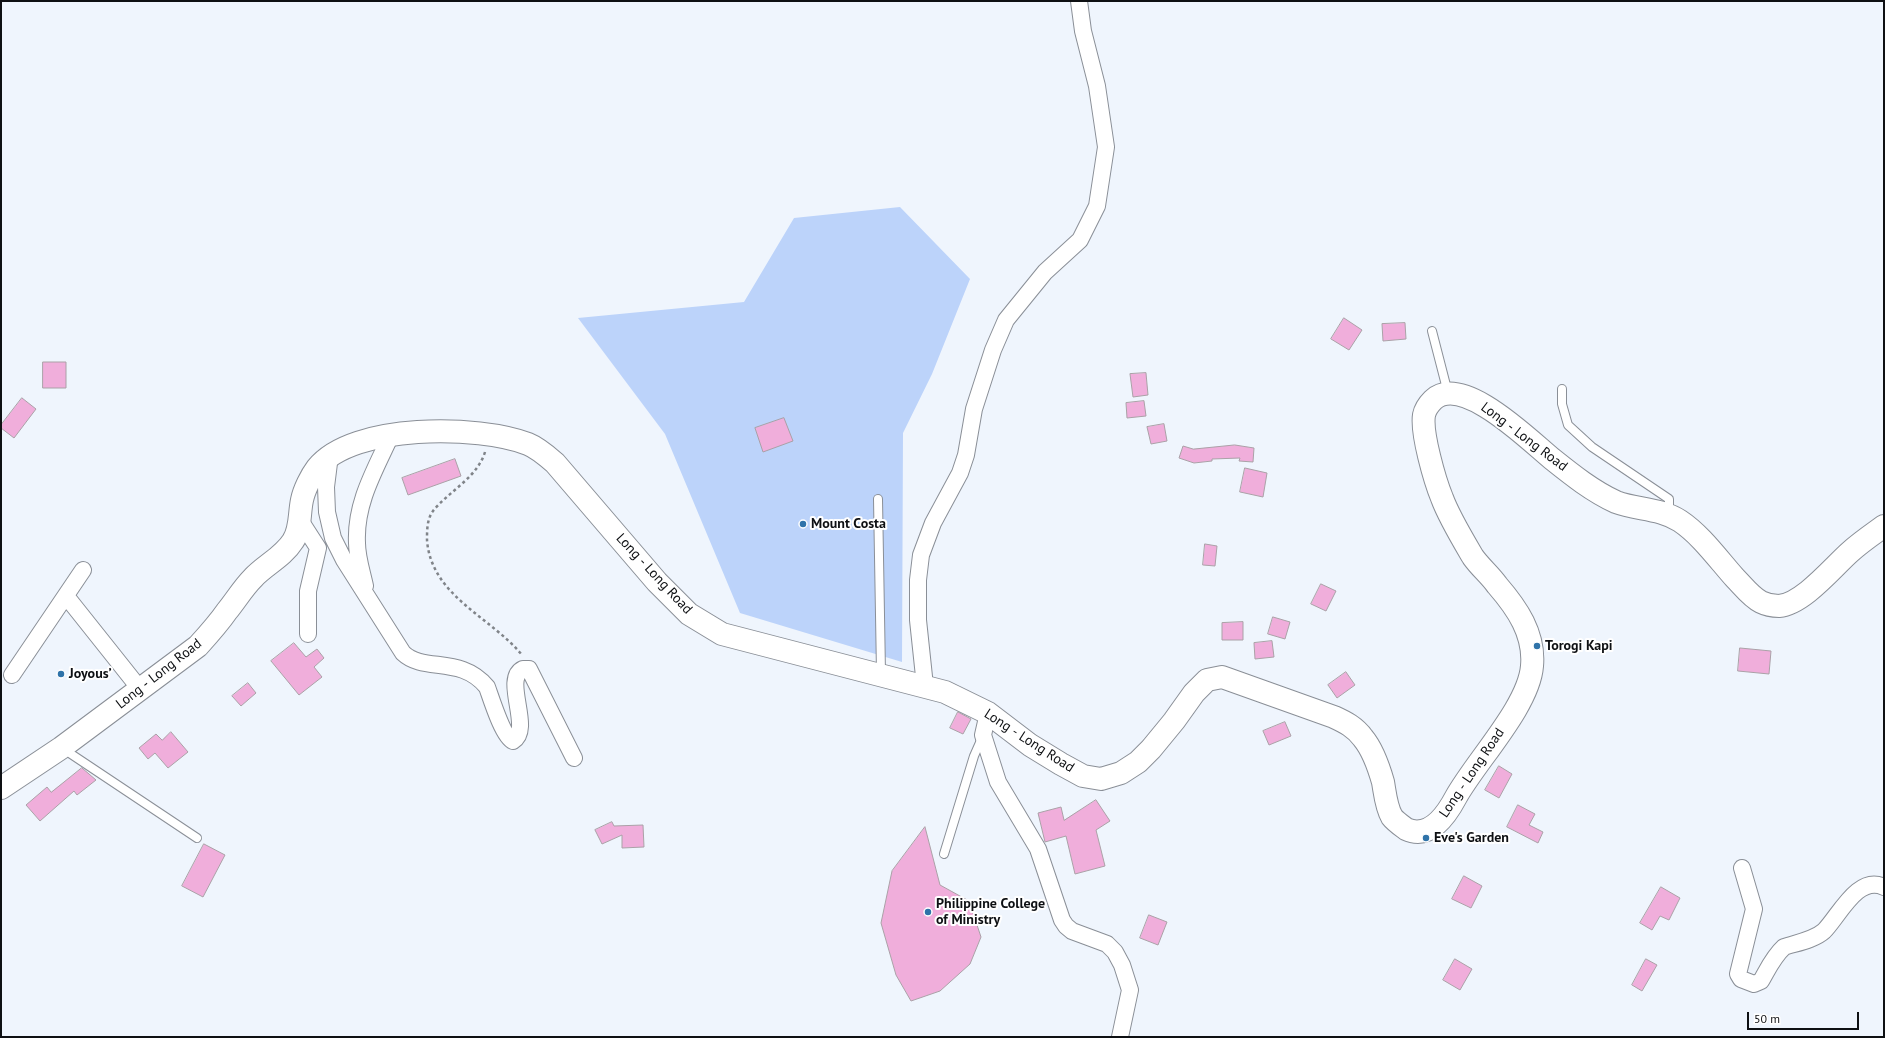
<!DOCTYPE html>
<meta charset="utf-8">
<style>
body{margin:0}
#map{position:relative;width:1885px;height:1038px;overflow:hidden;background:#eff5fd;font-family:"PT Sans",sans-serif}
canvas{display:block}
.frame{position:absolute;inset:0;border:2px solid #0e1013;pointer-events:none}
.scale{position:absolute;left:1747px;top:1012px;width:112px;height:18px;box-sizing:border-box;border:2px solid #0e1013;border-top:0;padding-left:5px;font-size:12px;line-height:14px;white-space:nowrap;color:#0e1013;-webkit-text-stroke:3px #fff;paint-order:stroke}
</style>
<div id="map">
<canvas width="1885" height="1038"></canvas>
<div class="frame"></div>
<div class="scale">50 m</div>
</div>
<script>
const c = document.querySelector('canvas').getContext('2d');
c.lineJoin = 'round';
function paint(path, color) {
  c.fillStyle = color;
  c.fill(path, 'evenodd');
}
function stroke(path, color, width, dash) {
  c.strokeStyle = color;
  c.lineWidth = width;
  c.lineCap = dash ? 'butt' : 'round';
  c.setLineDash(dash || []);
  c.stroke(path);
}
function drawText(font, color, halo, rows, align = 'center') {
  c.font = font + ' "PT Sans",sans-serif';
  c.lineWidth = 4;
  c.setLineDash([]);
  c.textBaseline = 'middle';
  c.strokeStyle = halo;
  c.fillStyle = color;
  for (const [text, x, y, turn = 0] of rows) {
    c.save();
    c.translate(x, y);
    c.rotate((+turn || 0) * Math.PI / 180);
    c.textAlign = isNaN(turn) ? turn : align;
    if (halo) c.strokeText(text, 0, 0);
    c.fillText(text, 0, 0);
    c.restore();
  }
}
paint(new Path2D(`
 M900,207L970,279L932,374L903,433L902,662L740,613L665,434L578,318L744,302L794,218Z`), '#bcd3fa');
const building = new Path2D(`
 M1344,318L1362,330L1349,350L1331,339Z
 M1405,323L1406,339L1383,341L1382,324Z
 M43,362H66V388H43Z
 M1146,373L1148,395L1133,397L1130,374Z
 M22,398L36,409L14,438L1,428V425Z
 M1144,401L1146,416L1127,418L1126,403Z
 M784,418L793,441L763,452L755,428Z
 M1164,424L1167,441L1151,444L1147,427Z
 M1235,445L1254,448L1253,462L1239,461L1240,458L1212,459V461L1194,463L1179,458L1183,446L1193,449Z
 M455,459L461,476L408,495L402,478Z
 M1245,468L1267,473L1263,497L1240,492Z
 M1205,544L1217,546L1215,566L1203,565Z
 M1321,584L1336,591L1326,611L1311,604Z
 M1273,617L1290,622L1285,639L1268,634Z
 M1243,622V640H1222V623Z
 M1272,641L1274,657L1255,659L1254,643Z
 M294,643L306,657L317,649L324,658L314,667L322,677L299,695L271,661Z
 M1740,648L1771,651L1769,674L1738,671Z
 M1346,672L1355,685L1337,698L1328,685Z
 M248,683L256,693L241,706L232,696Z
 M958,712L971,719L963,734L950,728Z
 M1285,722L1291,736L1269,745L1263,731Z
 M171,732L188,752L168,768L155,753L148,759L139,748L156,734L162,740Z
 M1499,766L1512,774L1499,798L1485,790Z
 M82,768L96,780L77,795L74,791L40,821L26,805L47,787L51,792Z
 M1096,800L1110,821L1096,830L1105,866L1075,874L1066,836L1045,842L1038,813L1061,807L1064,820Z
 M1518,805L1535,814L1529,825L1543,832L1538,843L1507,827Z
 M612,822L614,826L643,825L644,847L622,848V835L602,844L595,830Z
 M925,827L940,885L969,901L981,937L970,964L940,991L911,1001L896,975L881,923L892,871Z
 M204,844L225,855L203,897L182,886Z
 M1464,876L1482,886L1471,908L1452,899Z
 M1661,887L1680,898L1669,920L1660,916L1652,930L1640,923Z
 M1149,915L1167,922L1158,945L1140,938Z
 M1455,959L1472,969L1460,990L1443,980Z
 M1646,959L1657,965L1642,991L1632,985Z`);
paint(building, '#f0aedb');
stroke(building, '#aaa1a7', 1);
const lane = new Path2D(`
 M1432,331L1448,393
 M1562,389V404L1568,425L1592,447L1669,499V505L1664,512
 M878,499L881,673
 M62,748L197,838
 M944,854L974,756L982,738`);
const street = new Path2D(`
 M330,455L326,487L327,512L333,538L344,560L403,653C424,673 461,655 487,687C491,698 503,737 513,741C533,729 502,679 523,669H529L574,758
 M300,520L318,548L308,591V634
 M365,586C362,572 357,557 357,543C355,503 375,470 391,435
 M66,596L140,689
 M12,675L83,570
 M925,686L918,620V580L921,555L933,523L960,473L966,455L974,409L993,350L1006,320L1045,272L1080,240L1097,206L1106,147L1097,86L1083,31L1079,1
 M988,713L983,735L998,782L1038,849L1062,920L1066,926L1072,931L1107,944L1115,952L1122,965L1130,990L1120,1037
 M1742,868L1754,909L1738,974L1741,979L1754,984L1761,981C1768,969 1773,957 1784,947C1796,943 1814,940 1824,931C1839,916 1858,874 1884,887`);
const primary = new Path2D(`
 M1,788L61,748L198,646C208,635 218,624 227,611C236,600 243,588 253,578C265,565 283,557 293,541C301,529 299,514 302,500C304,490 311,476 317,468C353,423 479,425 528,444C538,448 547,456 555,463L657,582L689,614L722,634L945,692L988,713L1030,745L1061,764L1083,776L1101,779L1121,773L1138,762L1151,749L1174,721L1194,693L1207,680L1222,677L1334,717C1345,722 1355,727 1363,738C1373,750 1379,768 1383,782C1385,793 1386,807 1392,817C1395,821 1402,826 1406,829C1430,840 1447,814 1456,797C1476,761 1529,706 1532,666C1535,634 1517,608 1497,585C1490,575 1480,567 1473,557C1463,540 1449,517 1442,498C1435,481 1421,433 1424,415C1425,410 1429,404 1433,400C1462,373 1529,440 1551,458C1571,474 1592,491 1616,502C1637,510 1660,508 1680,521C1701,535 1718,559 1735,578C1743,586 1751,597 1761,602C1767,605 1773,606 1779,606C1803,604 1833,567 1850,552C1861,542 1873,534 1884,526`);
stroke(lane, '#8a8f97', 10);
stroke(street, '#8a8f97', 18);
stroke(primary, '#8a8f97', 24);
stroke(new Path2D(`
 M485,452C477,478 449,491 433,511C427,519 427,530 427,540C431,596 491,617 522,655`), '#808489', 2.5, [3, 3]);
stroke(lane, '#fff', 8);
stroke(street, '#fff', 16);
stroke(primary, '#fff', 22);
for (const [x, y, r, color] of [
 [803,524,4,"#2f73a9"],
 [1537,646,4,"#2f73a9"],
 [61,674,4,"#2f73a9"],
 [1426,838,4,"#2f73a9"],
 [928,912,4,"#2f73a9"]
]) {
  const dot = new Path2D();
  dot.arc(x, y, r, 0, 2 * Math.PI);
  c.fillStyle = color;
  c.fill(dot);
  stroke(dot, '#fff', 1.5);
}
drawText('14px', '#0e1013', '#fff', [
 ["Long - Long Road",1524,437,37],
 ["Long - Long Road",654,574,47],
 ["Long - Long Road",159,674,-38],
 ["Long - Long Road",1029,741,33],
 ["Long - Long Road",1472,773,-56]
]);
drawText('bold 14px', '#0e1013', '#fff', [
 ["Mount Costa",811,524],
 ["Torogi Kapi",1545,646],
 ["Joyous’",69,674],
 ["Eve's Garden",1434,838],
 ["Philippine College",936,904],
 ["of Ministry",936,920]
], 'left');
</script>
